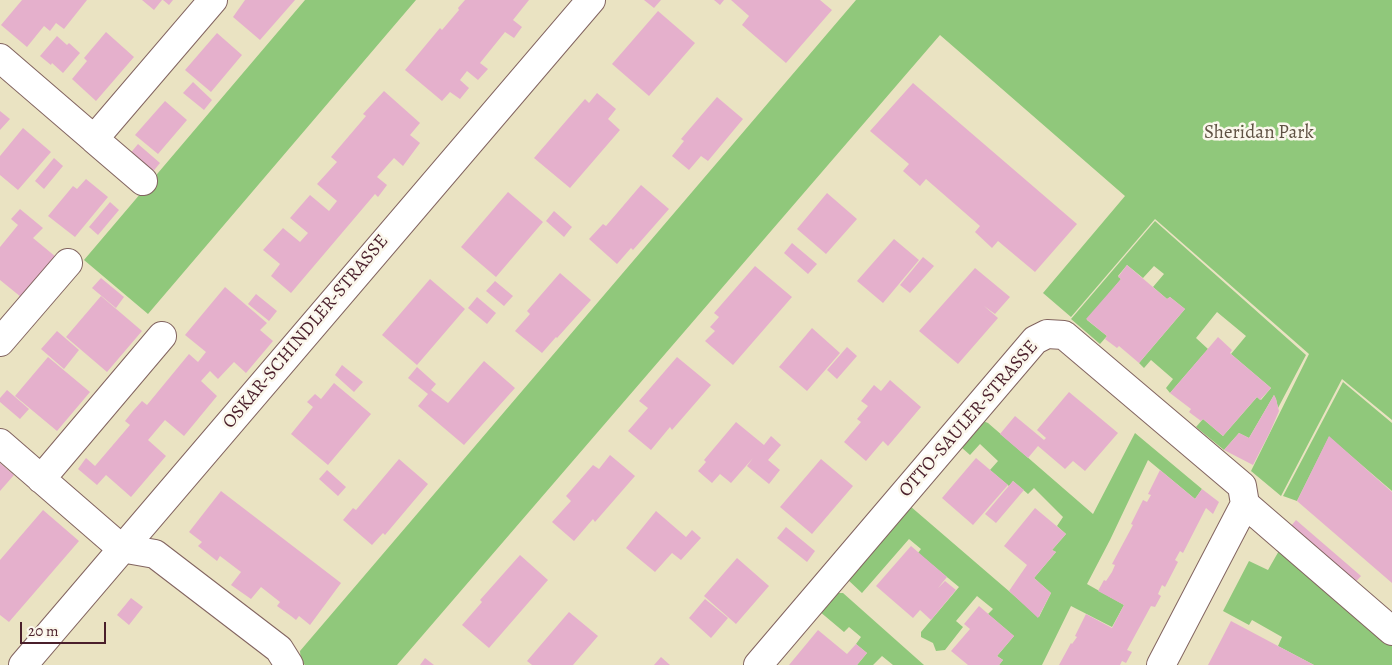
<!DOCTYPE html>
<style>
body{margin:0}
#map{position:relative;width:1392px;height:665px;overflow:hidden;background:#eae3c2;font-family:Alegreya,serif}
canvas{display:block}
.scale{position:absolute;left:20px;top:622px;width:86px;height:22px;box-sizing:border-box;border:2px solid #4a1f2b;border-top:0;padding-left:6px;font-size:15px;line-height:18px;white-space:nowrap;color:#4a1f2b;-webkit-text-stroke:4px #fbf7ec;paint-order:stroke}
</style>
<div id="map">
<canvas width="1392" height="665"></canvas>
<div class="scale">20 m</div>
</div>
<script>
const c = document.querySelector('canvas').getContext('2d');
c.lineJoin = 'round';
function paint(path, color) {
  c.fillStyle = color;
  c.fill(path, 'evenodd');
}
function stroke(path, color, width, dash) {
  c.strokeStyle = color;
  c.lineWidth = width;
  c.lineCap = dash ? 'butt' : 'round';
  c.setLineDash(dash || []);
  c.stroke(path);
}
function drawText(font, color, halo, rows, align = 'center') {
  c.font = font + ' Alegreya,serif';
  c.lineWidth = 5;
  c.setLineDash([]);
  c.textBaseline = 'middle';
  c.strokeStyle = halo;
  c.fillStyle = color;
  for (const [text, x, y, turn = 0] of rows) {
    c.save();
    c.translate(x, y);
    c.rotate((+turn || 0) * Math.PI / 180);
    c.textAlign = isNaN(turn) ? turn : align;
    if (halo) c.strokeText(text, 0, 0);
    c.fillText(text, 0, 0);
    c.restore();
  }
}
paint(new Path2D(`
 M305,0H416L148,314L84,260Z
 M856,0H1392V420L1342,379L1281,496L1251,471L1309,354L1155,219L1071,317L1043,293L1125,196L940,35L397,665H305L301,662L300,651Z
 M1155,221L1306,355L1278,408L1276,399L1274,395L1249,438L1239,433L1224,450L1196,427L1203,419L1223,436L1257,397L1261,400L1271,388L1231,354L1246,336L1217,312L1196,338L1208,349L1170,393L1166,388L1173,379L1151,360L1144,368L1139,363L1185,309L1170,297L1167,299L1153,287L1164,274L1154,266L1143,278L1127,265L1118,276L1121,279L1087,320L1107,336L1100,344L1071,319Z
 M1343,382L1392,423V491L1329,437L1297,501L1283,496Z
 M983,421L988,423L1093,514L1135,433L1202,489L1195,499L1148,460L1110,540L1087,584L1124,605L1112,627L1071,606L1042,665H999L1003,660L997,656L1014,636L988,614L993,609L977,596L956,621L963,627L945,650L936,651L933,643L921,637V632L959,587L918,553L921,549L909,539L862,593L847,579L910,506L1039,617L1051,593L1034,578L1056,552L1052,550L1066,534L1057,526L1063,517L1034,488L1028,494L1013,481L1009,486L990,470L998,461L980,444L970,455L961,447Z
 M1280,549L1392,646V665H1314L1278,646L1282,637L1252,620L1249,625L1223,611L1249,561L1268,570Z
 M835,593H843L924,665H893L882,656L873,665H857L867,653L856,644L861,637L849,627L844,632L819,611Z`), '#90c87b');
paint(new Path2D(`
 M22,0H87L64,29L56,23L50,31L44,26L27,47L1,25Z
 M142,0H162L154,10Z
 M163,0H173L169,5Z
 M245,0H295L260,40L233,17Z
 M465,0H529L513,20L522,27L514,38L505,32L480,63L488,69L478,80L467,71L460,80L469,88L460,99L450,92L442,101L405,70L440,28L442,30L459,10L458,8Z
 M644,0H661L654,8Z
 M714,0H724L720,5Z
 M731,0H820L832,10L786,63L742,25L749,16Z
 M658,11L695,43L649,96L612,64Z
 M106,32L134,57L96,101L72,79L87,61L84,58Z
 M217,33L242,55L211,92L185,70Z
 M57,36L67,45L69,43L80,53L63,73L52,63L51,65L40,56Z
 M193,82L212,100L204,110L183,93Z
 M913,83L1077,224L1035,272L998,241L992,248L975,232L980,226L926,179L920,186L903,171L909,164L870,131Z
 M384,91L420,123L410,135L420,143L403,166L394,158L377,177L387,185L378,197L375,194L291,293L271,276L280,264L263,250L283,228L300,242L308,233L290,218L310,195L329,211L337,201L317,184L337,162L331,157L366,116L363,114Z
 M597,93L616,109L608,119L620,130L570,188L534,158L585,99L589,103Z
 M717,97L743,119L708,161L701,156L689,170L672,156L684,141L681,139Z
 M165,101L187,120L158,154L135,135Z
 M0,111L10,119L0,130Z
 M23,128L51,152L18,190L0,175V156Z
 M138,144L160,163L151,174L128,156Z
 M54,158L63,166L44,189L35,181Z
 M86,179L108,197L75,237L48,216L73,186L77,189Z
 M641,185L669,209L633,250L631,248L617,264L589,239L603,224L606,226Z
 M508,192L543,222L496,277L461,247Z
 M827,193L857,219L826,254L797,229Z
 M110,202L119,210L98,235L89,227Z
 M20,209L43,228L33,238L56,257L21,297L0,280V247L18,225L11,219Z
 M554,211L572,227L564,237L546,221Z
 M894,239L919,260L883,303L857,281Z
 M792,243L817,264L808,274L784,253Z
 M923,257L934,266L910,293L900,285Z
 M1127,265L1167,299L1170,297L1185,309L1139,363L1119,346L1117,348L1105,339L1107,336L1086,319L1121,279L1118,277Z
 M755,266L792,297L733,365L705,341L715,331L710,327L719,317L714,313Z
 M975,268L1010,297L995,314L984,306L998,318L958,364L919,331Z
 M560,273L591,300L557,338L556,337L542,353L515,331L530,314L527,311Z
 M101,278L124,297L116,308L92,288Z
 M430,279L465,309L417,365L382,335Z
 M495,281L513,296L504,306L486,291Z
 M225,287L267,323L260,330L273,341L246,373L234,362L218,379L210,371L201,381L217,396L184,436L165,420L148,440L166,456L131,497L106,475L97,485L78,469L86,458L95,466L130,425L125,421L133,411L142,401L147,405L189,354L198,362L206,352L185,335Z
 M256,294L277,311L269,321L248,304Z
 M101,296L142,331L107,372L66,337Z
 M477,297L496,313L487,324L468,308Z
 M812,328L840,353L807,391L779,367Z
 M57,331L79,350L64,369L41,349Z
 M1218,337L1232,350L1230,353L1231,354L1271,388L1260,400L1257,397L1223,436L1203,419L1201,421L1189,412L1191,409L1170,393Z
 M847,347L857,356L837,379L827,370Z
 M48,357L90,392L57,431L15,396Z
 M677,357L711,385L672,430L670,427L651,450L628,431L648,408L639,401Z
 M484,361L515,388L464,445L418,406L428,394L408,378L417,367L436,384L431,390L448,403Z
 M342,365L363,382L354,392L335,375Z
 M890,380L921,407L888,446L883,441L866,461L844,442L861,422L857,419L868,406L861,401L874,385L881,391Z
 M334,383L371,414L328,465L291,434L313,407L307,402L315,394L321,399Z
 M7,390L29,409L20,419L0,402V398Z
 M1069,392L1118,433L1085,471L1073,461L1065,469L1038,446L1028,458L1000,434L1015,416L1044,440L1046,438L1037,430Z
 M1274,395L1276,399L1279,411L1270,432L1253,465L1224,450L1239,433L1249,438Z
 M736,422L764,445L771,436L781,445L768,460L780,470L769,484L747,466L753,458L731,483L720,474L712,483L698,471L706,462L704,460Z
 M1329,436L1392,492V583L1297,501Z
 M610,455L635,476L595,522L593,519L574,541L552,522L571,501L566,496L593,465L599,469Z
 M976,458L1008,485L973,525L942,498Z
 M399,459L428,484L385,535L383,533L372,545L343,520L353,508L356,510Z
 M821,459L853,486L812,534L780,507Z
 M0,463L14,475L0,491Z
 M327,470L346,487L338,496L319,479Z
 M1160,470L1195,499L1202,489L1219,502L1213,514L1206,508L1184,551L1183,553L1180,551L1175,560L1178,562L1165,587L1162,585L1158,594L1161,596L1155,607L1151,606L1127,650L1132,652L1126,663L1122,661L1120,665H1059L1071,643L1072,644L1077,637L1075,636L1086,614L1112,628L1124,605L1098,591L1104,580L1106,581L1112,572L1115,565L1112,564L1133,525L1131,524L1143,500L1147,502L1151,495L1148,494Z
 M1013,481L1024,490L996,523L985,514Z
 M221,491L341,583L310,625L299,616L296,620L291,616L277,606L280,602L261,587L251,599L231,585L241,572L220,556L217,561L198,546L202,542L189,532Z
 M1035,508L1066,534L1052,550L1056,552L1034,578L1051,593L1038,618L1009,591L1027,565L1004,546Z
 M43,510L79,541L9,622L0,615V560Z
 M656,511L686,537L692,530L701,538L681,560L672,553L655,572L626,548Z
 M1296,520L1361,576L1350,588L1291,526Z
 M786,527L815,551L807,562L777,538Z
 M911,546L947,577L938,588L945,581L956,590L931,620L920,610L913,618L876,586Z
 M520,555L548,580L489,648L462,625L482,602L480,600Z
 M737,558L769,586L736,624L704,596Z
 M131,598L143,607L129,625L117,615Z
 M705,599L728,618L711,638L689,618Z
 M979,606L1014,636L997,656L1003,660L999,665H968L951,651L970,629L964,624Z
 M569,612L598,636L573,665H532L527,661Z
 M1231,621L1278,646L1314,665H1208Z
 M818,630L847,654L856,644L867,653L857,665H789Z
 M661,657L670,665H654Z
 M425,658L434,665H420Z`), '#e5b0cc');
const minor = new Path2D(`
 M0,58L94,139L213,0
 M94,139L143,181
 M0,342L68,263
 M0,443L121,548L155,554L279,649L289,665
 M41,479L162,336
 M1245,504L1392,631
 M23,665L591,0
 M758,665L1035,340L1047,334L1064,335L1242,486L1245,504L1161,665`);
stroke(minor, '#826460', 30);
stroke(minor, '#fff', 28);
drawText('19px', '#5f5243', '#fbf7ec', [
 ["Sheridan Park",1259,133]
]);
drawText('19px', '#4a1f2b', '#fbf7ec', [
 ["OSKAR-SCHINDLER-STRASSE",306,332,-50],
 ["OTTO-SAULER-STRASSE",969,419,-49]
]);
</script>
